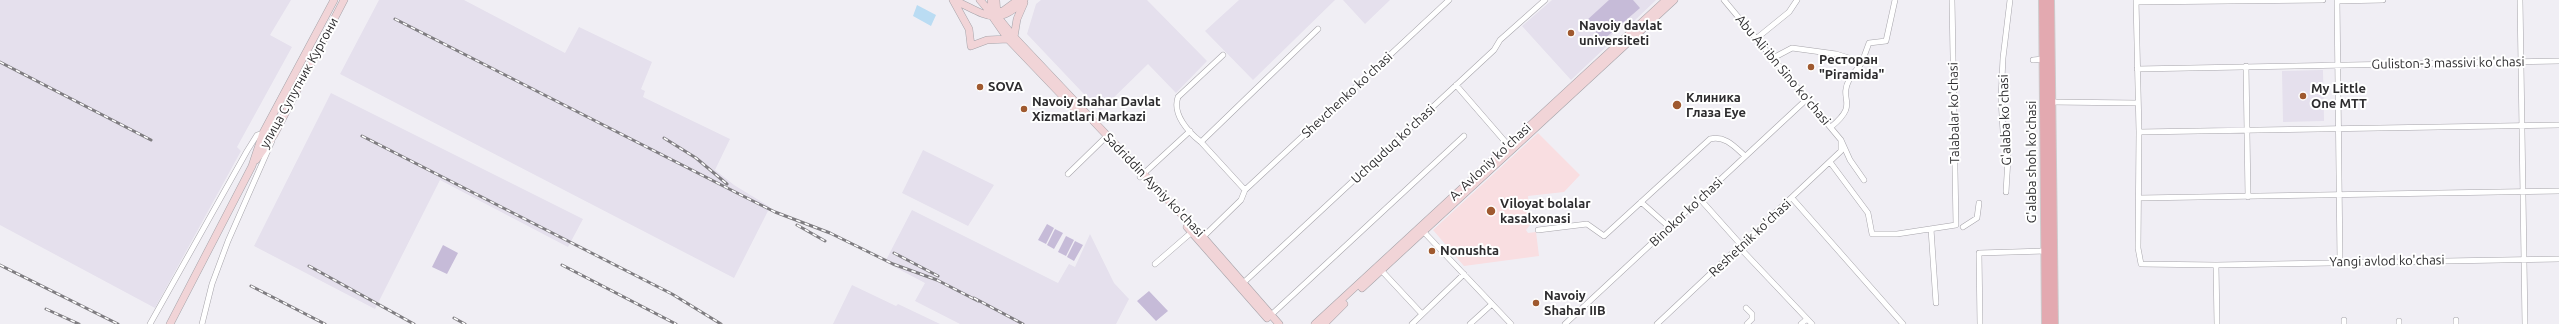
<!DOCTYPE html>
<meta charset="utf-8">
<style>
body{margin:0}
canvas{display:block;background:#f0eef4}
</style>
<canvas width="2559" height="324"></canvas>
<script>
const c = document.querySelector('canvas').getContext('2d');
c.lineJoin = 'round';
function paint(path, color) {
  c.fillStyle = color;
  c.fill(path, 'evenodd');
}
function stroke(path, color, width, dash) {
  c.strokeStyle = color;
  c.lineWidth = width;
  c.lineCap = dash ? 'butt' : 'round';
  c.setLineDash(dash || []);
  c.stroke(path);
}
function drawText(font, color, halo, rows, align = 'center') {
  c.font = font + ' Ubuntu,sans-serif';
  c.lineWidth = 4;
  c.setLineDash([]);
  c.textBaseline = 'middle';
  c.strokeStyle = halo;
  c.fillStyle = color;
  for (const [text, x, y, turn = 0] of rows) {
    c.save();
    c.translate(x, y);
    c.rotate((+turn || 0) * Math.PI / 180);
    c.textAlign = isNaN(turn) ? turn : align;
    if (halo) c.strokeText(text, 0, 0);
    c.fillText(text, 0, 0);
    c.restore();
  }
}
paint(new Path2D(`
 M0,0H291L270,35L292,47L237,147L241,151L155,308L0,225Z
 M379,0H464L565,53L579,27L652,62L641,89L645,91L643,97L730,139L715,170L734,185L770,207L734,278L340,74Z
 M1041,0H1147L1207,61L1176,93L1148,64L1100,111L1027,34L1036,4Z
 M1239,0H1335L1253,80L1205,31Z
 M1343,0H1390L1365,24Z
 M1552,0H1656L1631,24H1624L1605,41L1608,45L1571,80L1522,26Z
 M2323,70L2324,121L2283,122L2282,71Z
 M331,93L583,219L568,247L440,180L375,309L254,246Z
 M923,150L994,185L968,226L902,193Z
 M912,210L1058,283L1069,264L1075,267L1090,234L1114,283L1129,299L1116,324H960L915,301L925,283L885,262Z
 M852,285L896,306L898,304L940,324H833Z`), '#e5e0ed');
paint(new Path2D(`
 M1538,133L1580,175L1564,192L1528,196L1530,225L1526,230L1528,233L1536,232L1539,256L1464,266L1433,230Z`), '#f9dee1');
paint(new Path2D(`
 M1609,0H1633L1640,8L1603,40L1586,21Z
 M1047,224L1054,228L1046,244L1038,240Z
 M1055,229L1063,233L1054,249L1047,245Z
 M1066,236L1074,240L1066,256L1058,252Z
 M1075,241L1083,245L1074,261L1067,257Z
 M443,245L458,253L447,274L432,267Z
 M1149,291L1168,311L1156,321L1137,301Z`), '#c6bbd8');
paint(new Path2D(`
 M917,5L936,15L931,26L913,16Z`), '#badcf3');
const street = new Path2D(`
 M1724,0L1841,140L1850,160L1864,180
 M2136,0L2139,132L2138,248L2141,264L2216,265L2559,259
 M2337,0L2340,262
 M2520,0L2525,324
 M2337,1L2383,0
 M2136,2L2323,0
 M1757,38L1789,12L1797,0
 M1773,58L1792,48L1836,54L1862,62L1869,43L1886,41L1895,0
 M2033,60L2043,59
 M2246,66L2248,197
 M2137,69L2559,61
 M1456,85L1508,145
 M2051,102L2138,103
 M1831,127C1860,103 1838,101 1849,80C1852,74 1858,69 1862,62
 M2139,132L2559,125
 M1201,142C1188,132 1172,114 1178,97L1223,55
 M1830,162L1868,213L1872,234H1897L1956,225L1952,0
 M1068,174L1107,136
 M1140,177L1190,131
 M1245,190L1201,142L1318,29
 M2006,192L2008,158L2003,131L2001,99L2003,58L2010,0
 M1792,198L1903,324
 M2139,198L2559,191
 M1700,199L1742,246
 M1641,202L1669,227
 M1963,227L1977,218L1979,203
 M1421,229L1511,324
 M1931,229L1936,303
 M1538,230L1587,224L1604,236L1710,139C1725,135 1735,147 1745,156
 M1201,239L1241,200L1245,190L1449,0
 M1740,248L1812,324
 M1155,264L1193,231
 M2216,265L2217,324
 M1381,270L1422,314
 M1241,285L1494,50L1500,40L1545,0
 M1746,308L1752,314V319L1747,324
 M1270,316L1464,136
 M2456,320V324
 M150,324L247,151L257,135L263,133
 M202,324L212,284L228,241L272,141
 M1412,324L1464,274
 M1470,324L1492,304
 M1565,324L1807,99
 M1657,324L1841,151V140
 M1801,324L1807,319
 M1980,324L1979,253L2045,251
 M2344,324V320
 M2399,324V321`);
const secondary = new Path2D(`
 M953,0L969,29L971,46
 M954,0C985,14 997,28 1024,0
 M980,0L991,13
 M991,0L992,16L1008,39L1075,109
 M996,0L997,16L1014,37L1203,237L1279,324
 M992,13L1003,11L1018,0
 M1014,37L1017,19L1024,3
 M971,46L987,40L1008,39
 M256,160L274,135L344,0
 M1187,227L1267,318
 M1362,288L1674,0
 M170,324L252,166L263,133L334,0
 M1315,324L1666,0
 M1324,324L1344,304`);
const primary = new Path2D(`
 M2043,0L2046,324
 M2050,0L2054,324`);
stroke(street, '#a6a4aa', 6);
stroke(secondary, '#a6a4aa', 8);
stroke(primary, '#cdcccd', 10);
stroke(street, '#fff', 5);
stroke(secondary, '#f1d4d7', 7);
stroke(primary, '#e3a9b0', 8);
const rail = new Path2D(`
 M395,19L743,196
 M0,62L151,140
 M362,136L672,294L721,324
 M664,138L696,158L727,184
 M739,194L775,212L830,233L893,264L937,280L978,301
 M797,225L825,241
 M894,253L938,276
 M0,265L118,324
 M562,265L676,324
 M309,266L414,324
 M251,286L325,324
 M974,298L1023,324
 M46,309L79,324
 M454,318L465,324`);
stroke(rail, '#7f7d81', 3);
stroke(rail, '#fff', 1.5, [4.5]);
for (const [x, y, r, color] of [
 [1571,33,4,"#9f592f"],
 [1811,67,4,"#9f592f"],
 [980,87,4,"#9f592f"],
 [2303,96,4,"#9f592f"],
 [1677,105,5,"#9f592f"],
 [1024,109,4,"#9f592f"],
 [1491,211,5,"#9f592f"],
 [1432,251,4,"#9f592f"],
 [1536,303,4,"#9f592f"]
]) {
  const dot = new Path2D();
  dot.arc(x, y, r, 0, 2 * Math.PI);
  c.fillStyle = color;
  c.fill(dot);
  stroke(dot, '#fff', 1.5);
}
drawText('bold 13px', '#2d2c2e', '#fff', [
 ["Navoiy davlat",1579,26],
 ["universiteti",1579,41],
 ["Ресторан",1819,60],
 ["\"Piramida\"",1819,75],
 ["SOVA",988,87],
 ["My Little",2311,89],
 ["One MTT",2311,104],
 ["Клиника",1686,98],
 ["Глаза Eye",1686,113],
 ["Navoiy shahar Davlat",1032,102],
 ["Xizmatlari Markazi",1032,117],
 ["Viloyat bolalar",1500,204],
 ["kasalxonasi",1500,219],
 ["Nonushta",1440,251],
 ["Navoiy",1544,296],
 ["Shahar IIB",1544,311]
], 'left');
drawText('13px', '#2d2c2e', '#fff', [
 ["Guliston-3 massivi ko'chasi",2448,63,-1],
 ["Abu Ali ibn Sino ko'chasi",1783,70,50],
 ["улица Супутник Кургони",299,83,-61],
 ["Shevchenko ko'chasi",1347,95,-43],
 ["Talabalar ko'chasi",1954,113,-91],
 ["G'alaba ko'chasi",2005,120,-92],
 ["Uchquduq ko'chasi",1393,144,-43],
 ["A. Avloniy ko'chasi",1490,162,-43],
 ["G'alaba shoh ko'chasi",2032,162,-90],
 ["Sadriddin Ayniy ko'chasi",1154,185,46],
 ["Binokor ko'chasi",1686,212,-43],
 ["Reshetnik ko'chasi",1750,238,-43],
 ["Yangi avlod ko'chasi",2387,261,-1]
]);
</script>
